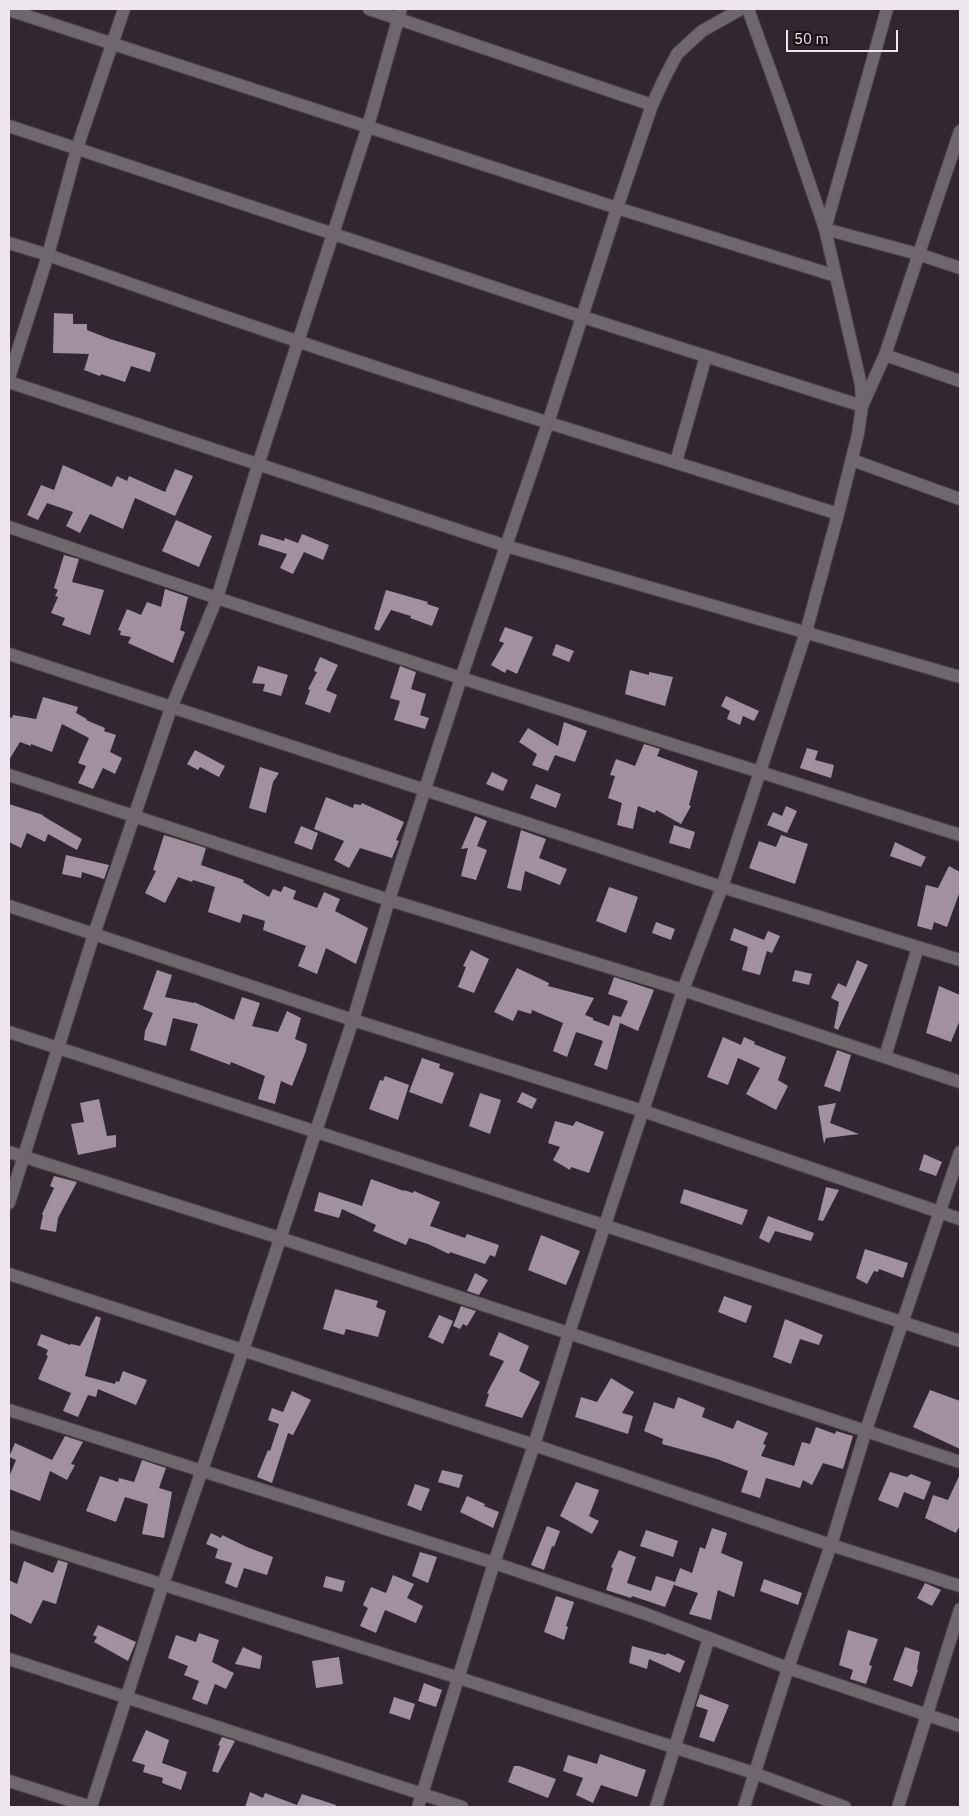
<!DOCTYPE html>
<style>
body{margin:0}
#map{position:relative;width:969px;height:1816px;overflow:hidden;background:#322631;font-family:"IBM Plex Sans",sans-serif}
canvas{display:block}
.frame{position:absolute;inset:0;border:10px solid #eee6ee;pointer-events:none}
.scale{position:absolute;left:786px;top:30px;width:112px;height:22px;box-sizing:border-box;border:2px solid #eee6ee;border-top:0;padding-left:6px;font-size:15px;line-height:18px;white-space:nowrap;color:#eee6ee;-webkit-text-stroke:4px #171116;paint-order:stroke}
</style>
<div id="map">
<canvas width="969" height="1816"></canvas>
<div class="frame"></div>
<div class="scale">50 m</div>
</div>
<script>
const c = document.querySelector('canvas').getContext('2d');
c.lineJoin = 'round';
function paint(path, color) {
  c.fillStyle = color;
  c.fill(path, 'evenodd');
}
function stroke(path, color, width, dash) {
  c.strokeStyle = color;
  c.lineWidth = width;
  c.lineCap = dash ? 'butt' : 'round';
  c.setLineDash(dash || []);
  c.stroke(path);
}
paint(new Path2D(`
 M54,313L73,314V324H87V330L110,339L156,353L150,372L131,366L125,382L101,374L100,376L84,370L89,354L53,353Z
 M63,465L112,487L117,476L127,481L129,476L165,492L175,469L193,476L175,516L135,498L123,529L90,514L80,533L66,526L73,512L47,503L38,520L27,515L41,485L54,490Z
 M176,520L212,536L199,567L162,551Z
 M261,534L284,541L285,538L298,543L302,534L329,545L323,560L304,552L293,574L280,568L287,554L258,545Z
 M64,555L79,559L72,582L104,590L90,635L62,625L65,618L51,613L58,597L55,596L58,590L54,588Z
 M165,589L188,597L180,630L185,632L173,663L128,643L131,637L120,635L121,631L118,630L127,609L141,615L147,602L161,607Z
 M386,590L428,602L427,604L439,608L432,626L410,618L411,616L391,610L379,631L374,629Z
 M505,627L533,637L517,674L507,669L505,673L491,665L504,643L499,641Z
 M556,644L574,651L569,662L552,655Z
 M320,657L338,665L326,690L337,695L330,713L305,704L310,690L308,689L317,672L314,671Z
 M258,666L288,675L281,696L263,691L265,684L252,683Z
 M400,666L416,672L411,689L426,694L420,715L429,718L425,729L394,720L400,701L390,698Z
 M630,670L649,675V672L673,677L665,706L625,694Z
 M726,696L759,711L754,721L743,716L740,725L727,719L730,711L721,706Z
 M43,697L78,707L76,713L87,719L86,720L105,728L104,731L116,735L110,752L122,758L115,774L103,768L93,789L78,783L86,766L78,763L89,738L62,724L52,752L31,744V746L20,742L9,760V717L12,718L13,715L36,719Z
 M564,722L587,731L575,762L555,755L548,771L532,765L537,754L519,742L528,728L558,746Z
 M644,744L660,749L657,756L698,771L689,805L691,806L681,824L656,810L655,813L638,806L633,829L617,825L622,803L608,798L615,776L610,775L616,759L635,766Z
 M807,748L818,751L815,760L834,765L831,778L800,768Z
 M195,750L225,766L219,777L200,767L198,770L187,764Z
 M260,767L279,773L273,782L266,813L249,808Z
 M492,772L508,780L503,791L486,784Z
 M536,784L561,794L556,808L530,798Z
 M326,797L353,808L354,804L361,805L362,803L404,822L396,840L399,841L392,858L360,848L349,868L334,860L344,841L314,829Z
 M9,804L43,815V816L82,839L77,850L48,834L45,842L27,833L21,848L9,842Z
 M786,806L797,811L787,833L767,825L773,812L782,816Z
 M475,816L487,821L477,846L487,850L476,880L461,876L468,848L461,849Z
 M674,825L695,832L690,849L669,843Z
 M301,826L318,833L312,850L294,843Z
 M521,830L546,839L539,858L567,869L560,885L525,871L521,891L507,888Z
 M164,835L206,848L201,865L244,880L243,882L269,897L273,889L281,892L284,886L296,891L293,899L317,908L324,892L340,899L335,911L368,928L356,964L326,948L317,974L298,966L306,946L263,930L265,921L243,914L240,923L208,912L215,887L193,880L192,882L178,877L165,903L145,893L156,871L153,870Z
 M781,835L808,844L795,884L749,868L759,841L776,847Z
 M895,842L926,857L921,867L890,856Z
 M66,855L109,865L104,879L82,872L81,878L62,874Z
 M949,866L960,872V891L947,927L934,922L932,930L917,926L926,885L938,888Z
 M609,887L638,897L626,933L596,921Z
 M656,922L675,929L671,940L652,933Z
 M734,928L764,940L768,931L780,936L772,953L767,951L760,975L742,970L748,947L730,940Z
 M471,950L489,959L474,993L458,987L466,967L463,966Z
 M857,960L868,965L838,1030L834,1028L839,1002L831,998L838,983L846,987Z
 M517,968L549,983L548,986L594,998L585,1015L593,1018V1020L609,1026L613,1015L621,1017L628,1001L608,994L614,977L654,990L638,1031L620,1023L607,1070L594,1065L603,1041L576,1032L567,1057L553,1051L563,1023L532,1010L531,1014L518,1010L513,1021L494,1012Z
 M157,970L172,975L165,997L194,1003V1002L234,1020L242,997L260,1003L252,1026L278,1032L287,1011L301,1018L295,1039L307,1044L306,1051L292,1086L281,1081L275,1104L258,1099L265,1076L231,1062L230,1065L190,1050L198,1024L173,1018L166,1046L144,1040L145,1031L153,1013L143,1009Z
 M795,970L812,974L809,985L792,981Z
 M939,986L960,995V1020L951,1042L926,1033Z
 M723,1037L741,1045L744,1037L755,1042L754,1044L786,1057L778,1080L788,1086L776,1110L746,1094L760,1068L738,1058L728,1085L707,1077Z
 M837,1050L851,1055L840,1092L824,1086Z
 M422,1058L440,1064L439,1068L454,1073L442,1104L409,1092Z
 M385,1076L409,1085L398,1120L369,1109L380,1080L383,1081Z
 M522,1092L537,1099L532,1109L517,1102Z
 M480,1093L501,1100L490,1134L469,1126Z
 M99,1099L107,1136L116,1135V1147L78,1155L71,1124L84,1122L80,1103Z
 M836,1103L830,1123L859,1134L826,1138L824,1144L818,1106Z
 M555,1121L573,1126L576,1121L604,1132L589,1173L571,1167L570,1170L553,1160L560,1147L548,1143Z
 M924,1154L942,1162L936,1176L919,1170Z
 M54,1176L77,1182L58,1218L56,1232L40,1229L43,1215L42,1214L54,1188L50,1186Z
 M371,1179L404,1191V1190L413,1193L414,1191L440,1202L430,1226L465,1238L467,1234L499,1245L495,1257L490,1255L485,1264L450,1252L449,1254L428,1244L409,1238L406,1245L373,1231L376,1225L342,1209L339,1218L314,1211L319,1192L362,1206Z
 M826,1187L839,1190L823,1221L818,1220Z
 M684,1189L748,1210L742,1225L680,1203Z
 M768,1216L814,1233L811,1241L775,1231L769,1243L759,1238Z
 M541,1235L580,1251L566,1285L528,1270Z
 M865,1249L908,1263L903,1278L879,1269L878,1272L874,1271L867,1284L856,1278Z
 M475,1273L488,1280L479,1295L467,1291Z
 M335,1289L378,1301L376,1307L386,1311L378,1337L346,1329L344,1335L323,1329Z
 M724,1296L752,1306L746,1323L718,1312Z
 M461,1306L476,1311L467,1326L463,1324L460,1329L453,1326Z
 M439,1315L453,1321L443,1344L428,1337Z
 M96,1316L101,1318L85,1376L115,1384L116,1381L119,1382L123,1371L147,1380L136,1405L98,1389L96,1397L88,1395L78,1417L63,1411L71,1393L38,1379L48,1356L46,1355L48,1350L37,1345L41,1334L70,1345L71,1344L80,1346Z
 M785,1319L823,1335L819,1345L800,1339L791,1364L773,1357Z
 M499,1332L529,1346L519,1371L540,1382L522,1418L485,1406L489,1394L487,1393L504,1361L489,1355Z
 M611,1378L634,1392L622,1413L633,1416L628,1434L575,1417L581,1397L597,1402Z
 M930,1390L960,1401V1449L913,1427Z
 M292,1391L311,1400L293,1435L288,1433L272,1483L257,1477L268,1450L270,1451L279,1424L268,1420L272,1408L283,1412Z
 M678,1397L705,1408L702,1417L733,1429L737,1420L768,1433L763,1444L766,1445L761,1456L794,1466L802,1442L810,1444L816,1427L835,1434L836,1431L853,1436L843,1469L823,1463L812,1485L803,1480L800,1488L766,1478L760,1498L741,1492L748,1471L717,1459L662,1444L663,1439L644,1431L654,1402L674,1409Z
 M65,1436L83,1442L71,1464L75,1465L67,1480L50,1471L40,1501L9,1489V1477L16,1460L9,1457L15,1443L52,1460Z
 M142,1460L166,1468L159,1488L172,1492L164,1538L142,1534L148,1504L125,1497L116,1522L86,1511L100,1476L118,1482L119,1478L134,1482Z
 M442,1470L463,1475L459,1488L438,1482Z
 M890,1472L907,1477L911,1474L931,1482L924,1500L904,1492L898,1508L878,1500Z
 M960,1474V1525L956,1533L925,1518L933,1495L948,1500Z
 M576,1482L599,1490L589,1516L599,1521L592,1534L560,1516Z
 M415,1484L430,1489L421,1511L407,1505Z
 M467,1496L485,1504L484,1506L499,1512L493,1528L460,1512Z
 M547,1526L560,1531L554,1547L552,1546L544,1570L531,1565Z
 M712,1528L727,1533L721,1553L743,1562L734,1597L718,1590L711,1620L689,1614L698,1593L674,1585L680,1568L692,1573L700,1547L705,1549Z
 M646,1530L678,1541L673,1557L640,1546Z
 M211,1533L221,1538L222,1535L247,1547L273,1557L267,1575L244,1568L237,1588L225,1583L232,1563L215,1558L218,1549L206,1544Z
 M619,1550L636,1557L627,1583L651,1591L656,1576L675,1582L665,1607L632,1596L631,1598L606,1590L613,1568L611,1567Z
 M420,1552L437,1557L428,1583L412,1576Z
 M58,1560L68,1563L56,1604L43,1600L31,1624L9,1613V1580L17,1584L24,1561L53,1573Z
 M393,1575L414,1584L407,1598L423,1606L416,1623L385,1610L376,1633L360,1626L368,1608L363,1605L371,1587L386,1593Z
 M326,1576L345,1581L342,1592L323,1587Z
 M764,1579L802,1593L798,1605L760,1591Z
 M925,1583L941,1590L932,1606L917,1598Z
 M556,1596L574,1602L566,1626L568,1627L564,1640L544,1632Z
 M98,1625L136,1642L128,1661L94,1642L97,1637L93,1635Z
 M848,1630L878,1639L869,1665L872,1666L866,1684L850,1679L853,1670L839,1665Z
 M199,1633L219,1640L212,1662L234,1673L226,1689L215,1684L207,1705L192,1699L199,1681L184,1675L188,1666L168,1658L176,1635L196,1642Z
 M632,1646L666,1655L667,1653L685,1661L680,1673L649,1659L647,1669L629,1663Z
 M243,1647L262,1656L260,1669L235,1664Z
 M905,1647L920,1652L917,1669L918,1670L912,1687L893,1680Z
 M339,1657L343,1684L316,1688L312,1661Z
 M424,1683L442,1690L436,1707L418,1701Z
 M700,1694L729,1705L714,1742L699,1737L708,1710L696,1706Z
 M394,1697L415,1704L410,1720L389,1713Z
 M146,1730L169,1740L162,1763L187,1772L181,1790L162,1783L163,1778L143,1772L145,1765L132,1761Z
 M222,1737L235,1741L218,1773L212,1771L220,1746L218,1745Z
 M600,1754L646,1770L637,1797L601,1785L593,1803L576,1795L583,1778L563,1771L568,1755L597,1764Z
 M514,1766H519L556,1779L548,1798L508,1782Z
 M250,1792L263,1798L265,1793L297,1805L302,1794L336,1805L335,1807H245Z`), '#a1919f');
const street = new Path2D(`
 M369,9L652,105
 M887,9L825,229L918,254L960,268
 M9,10L617,208L836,276
 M9,126L583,317L862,406L885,355L960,131
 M9,243L48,255C131,284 213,313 297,341C476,402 658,456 838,514
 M885,355L960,381
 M9,378L48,255L77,148L124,9
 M9,382L506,546L960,677
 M852,460L960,499
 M676,462L706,356
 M9,527L217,598L461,678L960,835
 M9,654L722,887L960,960
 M9,775L389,900L683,990L960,1082
 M9,906L353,1020L643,1111L960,1219
 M9,1032L960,1341
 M885,1057L918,947
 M9,1152L280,1238L960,1462
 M9,1203L94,934L171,708L217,598L258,465L368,126L401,9
 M9,1274L534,1445L831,1545L960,1586
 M9,1410L494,1563L646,1614L788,1668L960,1726
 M9,1536L459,1678L754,1773L845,1807
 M9,1659L462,1807
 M9,1781L91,1807
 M91,1807L163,1584L243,1350L353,1020L389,900L461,678L548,423L617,208L652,105L664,79L677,54L702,31L741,9
 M418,1807L494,1563L534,1445L569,1333L683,990L722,887L806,632L838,514L858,434L862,406L861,385L825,229L782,103L748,9
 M656,1807L709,1638
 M744,1807L788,1668L831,1545L866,1430L960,1152
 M898,1807L960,1609`);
stroke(street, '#4c414b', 14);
stroke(street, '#6e676d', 12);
</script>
